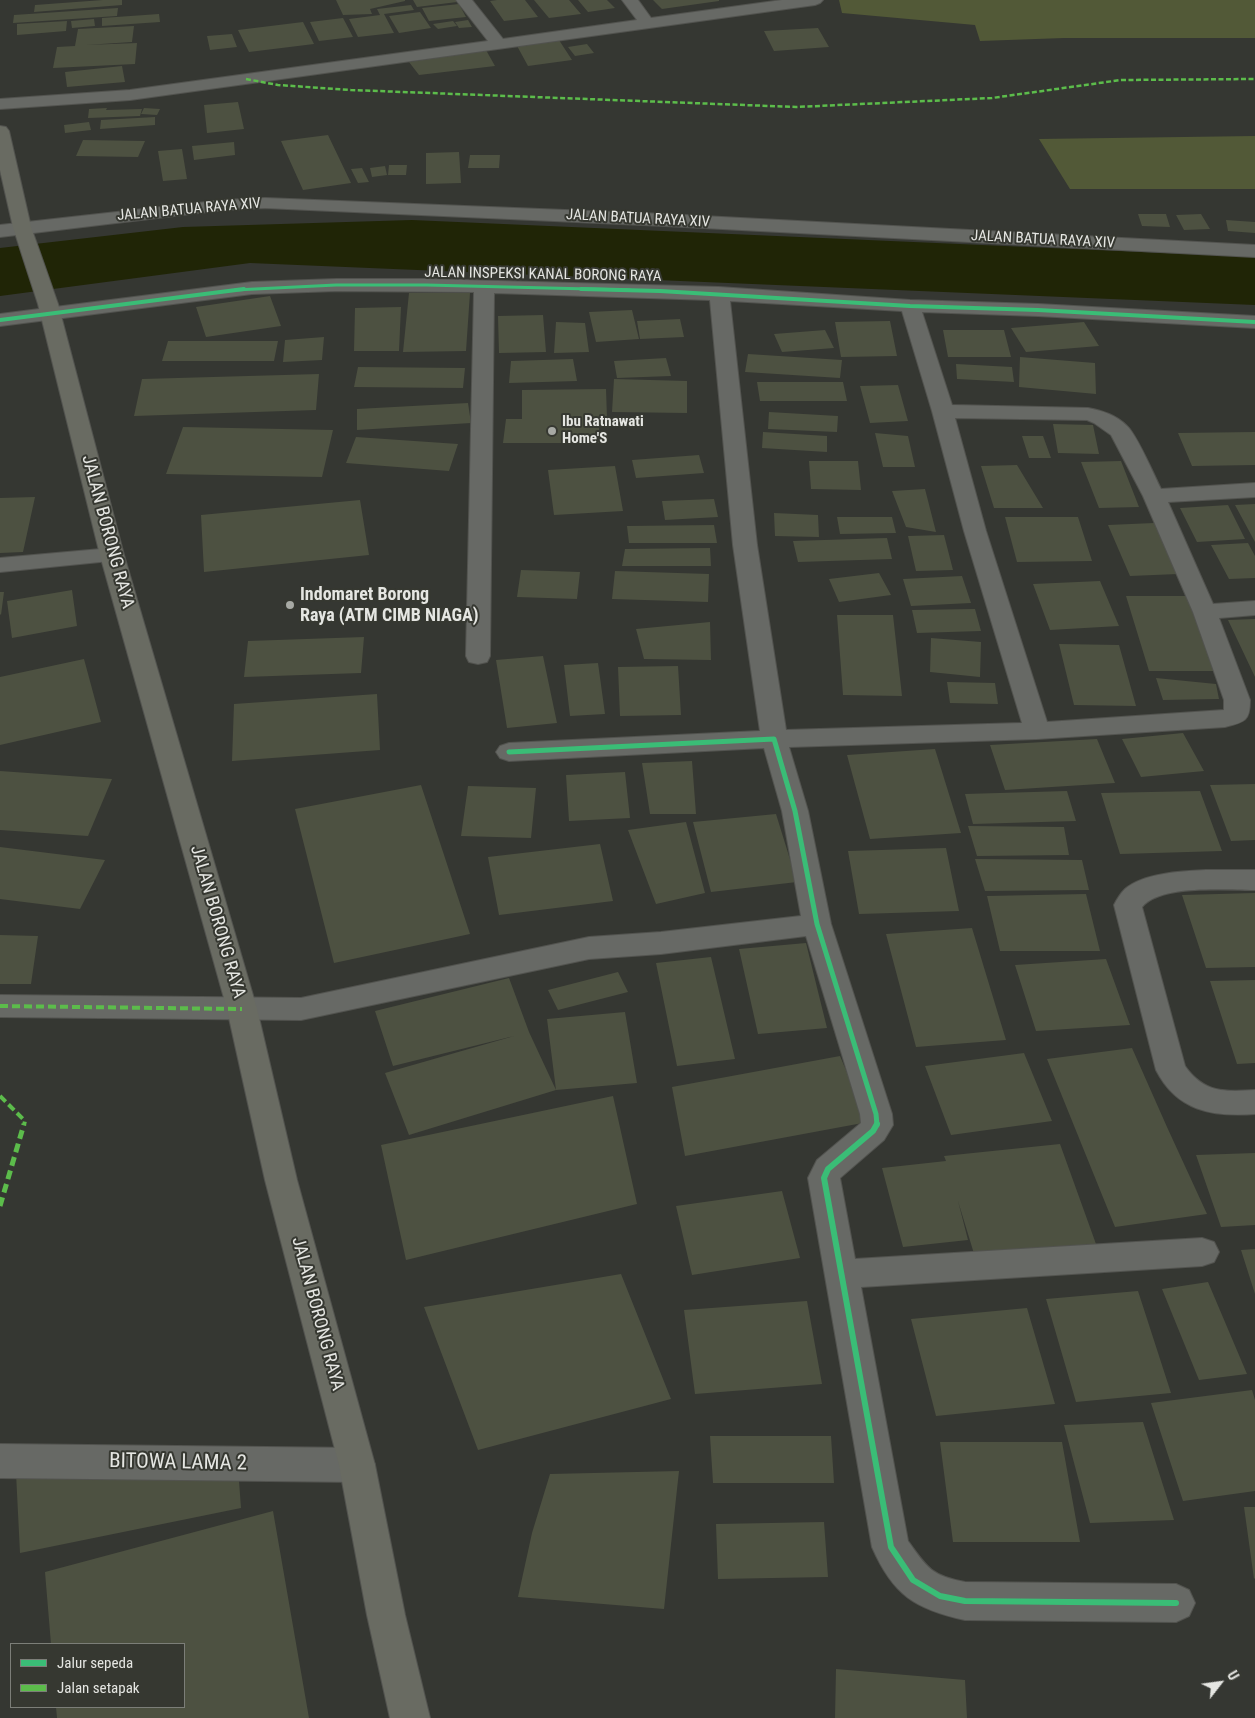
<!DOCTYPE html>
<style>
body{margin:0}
#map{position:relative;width:1255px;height:1718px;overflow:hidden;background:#353732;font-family:"Roboto Condensed",sans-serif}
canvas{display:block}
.legend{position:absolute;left:10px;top:1643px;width:175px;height:65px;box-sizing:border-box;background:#363831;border:1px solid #7c7e78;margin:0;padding:6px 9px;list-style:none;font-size:15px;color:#e5e6e2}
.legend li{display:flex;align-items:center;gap:10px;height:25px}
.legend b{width:25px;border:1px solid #7c7e78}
.north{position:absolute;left:1195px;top:1658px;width:50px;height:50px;-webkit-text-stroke:4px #363831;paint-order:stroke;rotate:60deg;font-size:14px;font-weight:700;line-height:20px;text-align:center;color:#e5e6e2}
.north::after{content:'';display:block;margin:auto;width:18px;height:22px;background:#e5e6e2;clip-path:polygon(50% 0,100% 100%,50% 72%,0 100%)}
</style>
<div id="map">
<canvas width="1255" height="1718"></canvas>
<ul class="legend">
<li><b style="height:6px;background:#3abd76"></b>Jalur sepeda</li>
<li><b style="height:6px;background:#5cbc4b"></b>Jalan setapak</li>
</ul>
<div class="north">U</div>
</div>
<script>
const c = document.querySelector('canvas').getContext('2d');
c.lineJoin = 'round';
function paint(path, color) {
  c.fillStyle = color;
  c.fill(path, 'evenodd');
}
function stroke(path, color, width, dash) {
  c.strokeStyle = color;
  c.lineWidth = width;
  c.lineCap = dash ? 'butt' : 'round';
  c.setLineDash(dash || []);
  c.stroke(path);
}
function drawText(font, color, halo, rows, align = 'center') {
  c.font = font + ' "Roboto Condensed",sans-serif';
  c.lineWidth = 4;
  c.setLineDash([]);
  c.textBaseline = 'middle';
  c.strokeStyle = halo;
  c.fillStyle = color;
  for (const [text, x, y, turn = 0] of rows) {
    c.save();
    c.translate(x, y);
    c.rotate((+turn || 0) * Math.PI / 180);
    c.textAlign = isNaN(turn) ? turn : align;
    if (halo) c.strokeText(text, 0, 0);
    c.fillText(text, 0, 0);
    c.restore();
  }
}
paint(new Path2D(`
 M839,0H1255V38H1064L980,41L975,25L842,13Z
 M1255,136V189H1070L1039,139Z`), '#525937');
paint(new Path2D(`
 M412,220L1255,257V305L250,263L0,296V248L183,227Z`), '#202506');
paint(new Path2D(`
 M103,0H122V5L34,12L35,5Z
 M336,0H405V1L370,9L372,14L343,15Z
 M413,0H456L457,2L417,7Z
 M497,0H525L538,17L504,21L490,1Z
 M534,0H569L581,14L549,18Z
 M578,0H607L615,8L588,12Z
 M653,0H719V1L662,9Z
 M459,4L466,17L429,21L422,8Z
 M411,5L414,10L384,14L394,33L358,37L349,19L380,15L377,9Z
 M118,8L117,16L13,23L14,15Z
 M420,12L431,28L399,33L389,16Z
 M159,14L160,22L102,26V18Z
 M343,18L353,37L319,41L310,22Z
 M94,19L95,26L72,28L71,21Z
 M468,20L472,27L459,28L455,22Z
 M67,21L66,31L17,35V24Z
 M453,21L457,26L438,29L433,24Z
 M303,22L314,44L249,52L238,30Z
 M134,26L132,42L86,45L137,43L135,64L53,68L57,47L75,46L78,29Z
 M818,28L829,47L774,51L764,31Z
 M232,34L237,47L210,50L207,36Z
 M559,40L572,60L528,66L516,44Z
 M587,44L594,53L575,56L568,47Z
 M486,50L495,66L419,75L409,62Z
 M122,66L125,82L67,87L65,72Z
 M238,102L244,129L207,133L204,105Z
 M107,108L106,110L142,109L140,116L88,118L89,109Z
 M144,108L160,109L157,115L141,114Z
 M155,117V125L100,129L101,120Z
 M89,122L91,130L65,133L64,125Z
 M328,135L351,183L303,190L281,141Z
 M83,140L145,141L138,157L76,156Z
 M234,142L235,155L194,160L192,146Z
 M182,149L187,179L163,181L158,151Z
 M459,152L461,183L426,184V153Z
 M470,155H500L499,168H468Z
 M389,165H407L406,175H388Z
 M385,166L387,175L372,177L370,168Z
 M362,168L369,182L358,183L351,169Z
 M1138,214H1166L1170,227L1142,226Z
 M1201,214L1210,229L1184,230L1176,215Z
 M1226,220L1255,222V233L1228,231Z
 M409,293H470L466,351L403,352Z
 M270,296L281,326L206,337L196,307Z
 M401,307L399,351H354L355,308Z
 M632,310L639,339L596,342L589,312Z
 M543,315L546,352L499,353L498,316Z
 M680,319L684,337L640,339L637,321Z
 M890,321L897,356L841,357L835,322Z
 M556,322L585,323L589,352L554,353Z
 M1084,322L1099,346L1026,352L1011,328Z
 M825,330L834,348L782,352L774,334Z
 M943,330H1004L1011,357H948Z
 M324,337L322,360L283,362L285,340Z
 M168,341H278L274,361H162Z
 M748,354L842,360L840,378L745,372Z
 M1020,357L1095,363L1096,394L1019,387Z
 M666,358L671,376L617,378L614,361Z
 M573,359L577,381L509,383L511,361Z
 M956,364L1012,367L1014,382L957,379Z
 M358,367L465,368L463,388L354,387Z
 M319,374L316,410L134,416L142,379Z
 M614,379L687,381V413L612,412Z
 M757,382H843L847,401H760Z
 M898,385L908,421L870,423L860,386Z
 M606,389L607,418H599V443H503L506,419H522V390Z
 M468,403L471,423L357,430V409Z
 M769,412L838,416L837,432L768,429Z
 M1053,424L1093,425L1099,454L1058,453Z
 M183,427L333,430L322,477L166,474Z
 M763,432L827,436V452L762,448Z
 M1255,432V465L1192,466L1178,433Z
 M875,433L908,436L915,467H883Z
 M1022,436H1043L1051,458H1029Z
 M356,437L458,444L449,471L346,463Z
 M699,455L704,473L636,478L632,460Z
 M809,461H858L861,490L811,489Z
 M1121,461L1139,507L1099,508L1081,462Z
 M1017,465L1043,508H994L981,466Z
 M615,466L623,511L554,515L548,470Z
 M925,489L936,532L906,527L892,491Z
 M35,497L23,552L0,553V498Z
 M714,499L718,517L665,520L662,501Z
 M360,500L369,555L204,572L201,515Z
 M1255,504V542L1235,505Z
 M1228,505L1245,539L1197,542L1180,508Z
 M774,513L818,515L819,537L775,536Z
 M837,517H892L896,533L840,534Z
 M1005,517H1078L1092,561L1017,562Z
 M1154,523L1178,574L1130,576L1108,525Z
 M714,525L717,543H629L627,526Z
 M944,535L953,570L916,571L908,536Z
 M887,538L892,559L798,562L793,541Z
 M1248,543L1255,556V578L1229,579L1211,545Z
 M710,548L711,566H622L625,549Z
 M521,570L580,572L577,599L517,597Z
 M615,571L709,574L708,602L612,599Z
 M879,573L891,595L839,602L829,579Z
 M962,576L971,603L911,606L903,579Z
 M1100,581L1119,626L1050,630L1033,584Z
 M72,590L77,626L12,638L7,601Z
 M0,592H4L1,615L0,614Z
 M1126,596H1192L1219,671H1149Z
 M975,609L981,631L917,633L912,610Z
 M837,615H893L902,696L843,695Z
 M1255,619V677L1228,620Z
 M710,622L711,660L644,659L636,629Z
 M364,637L361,673L244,677L248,641Z
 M931,638L981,642L980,677L930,672Z
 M1059,644L1119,645L1136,706L1074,705Z
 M543,656L557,723L507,728L496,660Z
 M84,659L101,722L0,745V677Z
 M598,663L605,714L570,716L564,665Z
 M678,666L681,715L620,716L618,667Z
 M1156,678L1216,684L1219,699L1163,700Z
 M947,682L995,683L998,704L950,703Z
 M377,694L380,750L232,761L234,704Z
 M1183,733L1204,771L1141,777L1122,739Z
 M1097,739L1115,783L1005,790L990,745Z
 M935,749L961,833L870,839L847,755Z
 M692,761L696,814H650L642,763Z
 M0,771L112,779L88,836L0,830Z
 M625,772L630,818L569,821L566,775Z
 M1255,784V840L1231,841L1210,785Z
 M421,785L470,934L334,963L295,809Z
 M468,786L536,788L531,838L461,836Z
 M1067,791L1076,821L973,824L965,794Z
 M1200,791L1222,851L1120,854L1101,793Z
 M776,814L797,882L711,892L693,822Z
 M686,822L705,893L656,904L628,830Z
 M968,826L1064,827L1069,855L977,856Z
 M600,844L613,901L499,915L488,857Z
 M0,847L105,860L80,909L0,899Z
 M946,848L959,911L859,914L848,851Z
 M975,859L1082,860L1089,890L985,891Z
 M1255,893V967L1206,968L1182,895Z
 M1086,894L1100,951H1000L987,896Z
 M972,928L1006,1040L916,1047L886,934Z
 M0,935L38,936L31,984H0Z
 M806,943L827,1028L758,1034L739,949Z
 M711,957L735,1059L677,1066L656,963Z
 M1106,959L1130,1025L1036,1031L1015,965Z
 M618,972L628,992L558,1010L548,990Z
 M509,978L529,1032L556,1090L547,1019L625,1012L637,1083L556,1090L409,1135L385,1073L514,1036L393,1066L375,1011Z
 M1255,980V1063L1237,1064L1210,981Z
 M1132,1048L1167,1127L1207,1214L1115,1227L1047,1059Z
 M1024,1053L1052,1121L951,1135L925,1066Z
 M840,1056L868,1122L685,1156L672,1087Z
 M613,1096L637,1204L406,1260L381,1145Z
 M1060,1144L1096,1244L975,1257L958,1201L968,1240L903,1247L882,1168L946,1161L944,1156Z
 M1255,1153V1225L1221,1227L1196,1155Z
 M782,1191L800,1258L692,1275L676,1206Z
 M1255,1249V1294L1241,1250Z
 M621,1274L671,1399L478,1450L424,1307Z
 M1208,1282L1247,1374L1199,1380L1162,1289Z
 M1138,1291L1171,1393L1076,1402L1046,1299Z
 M807,1301L822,1384L695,1394L684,1310Z
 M1027,1308L1055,1404L936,1416L911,1319Z
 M1252,1390L1255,1400V1491L1183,1501L1151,1403Z
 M1143,1422L1174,1520L1090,1523L1064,1425Z
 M710,1436H831L834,1483H713Z
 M940,1442H1062L1080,1542H953Z
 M679,1471L664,1609L518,1597L532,1533L550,1474Z
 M16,1473L239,1481L241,1508L20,1553Z
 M1244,1507H1255V1578L1254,1579Z
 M273,1511L309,1718H57L56,1707H184V1644H51L45,1572Z
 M824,1522L828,1577L718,1579L716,1524Z
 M836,1669L965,1680L967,1718H835Z`), '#4d5141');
const minor = new Path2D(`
 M456,0H472L503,39L637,20L622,0H638L651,18L782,0H823L820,3L815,5L130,100L0,109V99L130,90L488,41Z
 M265,198L665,214L1255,245V257L665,226L265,208L224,210L0,237V225L224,200Z
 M336,279H426L719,287L910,300L1038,304L1255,316V328L1038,316L922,312L952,405L1088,408C1103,411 1116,415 1127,426C1137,435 1154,475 1161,489L1255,483V497L1168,502L1213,604L1255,601V615L1219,618L1250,700C1250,721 1245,722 1225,727L1037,739L789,747L808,811L831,924L892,1114L893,1125L884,1140L840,1178L855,1259L1202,1238L1214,1242L1219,1252L1214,1262L1202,1266L861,1287L908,1541C927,1568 932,1576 965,1582L1176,1584L1189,1590L1195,1603L1189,1616L1176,1622L965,1620C915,1609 893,1595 872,1547L808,1178L817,1160L861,1123L860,1114L806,936L661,954L589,959L301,1020L0,1017V995L301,998L589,937L661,932L801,916L782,811L764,748L509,761L500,758L496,752L500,746L509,743L760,731L733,545L710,300L494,293L490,656L487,662L478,664L469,662L466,656L474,292L336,291L252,294L0,326V314L252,282ZM730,301L902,311L932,411L964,531L1022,723L786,730L757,545ZM955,418L1087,420L1094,423L1111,435L1143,496L1193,612L1224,700V710L1047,722L986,531Z
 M112,548L120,550L124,555L120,560L0,572V558Z
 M1206,870H1255V890C1227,890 1161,884 1142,907L1185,1066C1204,1093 1225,1092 1255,1090V1114C1212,1117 1177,1111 1156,1070L1114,905C1117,899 1121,893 1125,889C1143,873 1183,871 1206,870Z
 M0,1444L357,1448L370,1453L375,1465L370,1477L357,1482L0,1478Z`);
const major = new Path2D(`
 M0,126L6,127L9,131L31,227L58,304L124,555L257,1009L297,1180L375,1465L405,1615L430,1718H390L367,1615L339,1465L265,1180L227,1009L100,555L38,304L13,227L0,170Z`);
stroke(minor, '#52534f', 2);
stroke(major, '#52534f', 2);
paint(minor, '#676965');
paint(major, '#696b62');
stroke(new Path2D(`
 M246,79L278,85L351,90L796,107L992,98L1121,80L1255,79`), '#5cbc4b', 2.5, [5, 2.5]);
stroke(new Path2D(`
 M0,1006L242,1009
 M0,1096L25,1121L24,1125`), '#5cbc4b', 4, [8, 4]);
stroke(new Path2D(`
 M0,1206L24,1124`), '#5cbc4b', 5, [9, 5]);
stroke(new Path2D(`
 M235,290L336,285H426L630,290`), '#3abd76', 3);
stroke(new Path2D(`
 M581,289L660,291L910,306L1038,310L1255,322
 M0,320L244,289`), '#3abd76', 4);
stroke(new Path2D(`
 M509,752L774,739L795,811L817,924L876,1114L877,1125`), '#3abd76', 5);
stroke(new Path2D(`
 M877,1124L873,1131L828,1169L824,1178L891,1547L913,1580L940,1596L965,1601L1176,1603`), '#3abd76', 6);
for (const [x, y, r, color] of [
 [552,431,5,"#a7a9a4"],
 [290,605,5,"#a7a9a4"]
]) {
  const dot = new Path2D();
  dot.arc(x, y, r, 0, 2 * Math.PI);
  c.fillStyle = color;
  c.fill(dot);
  stroke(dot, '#363831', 2);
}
drawText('15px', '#e5e6e2', '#363831', [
 ["JALAN BATUA RAYA XIV",189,210,-5],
 ["JALAN BATUA RAYA XIV",638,219,3],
 ["JALAN BATUA RAYA XIV",1043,240,3],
 ["JALAN INSPEKSI KANAL BORONG RAYA",543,275,1]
]);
drawText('bold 15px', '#e5e6e2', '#363831', [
 ["Ibu Ratnawati",562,422],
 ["Home'S",562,439]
], 'left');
drawText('18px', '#e5e6e2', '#363831', [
 ["JALAN BORONG RAYA",107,532,75],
 ["JALAN BORONG RAYA",217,922,74],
 ["JALAN BORONG RAYA",317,1314,75]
]);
drawText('bold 18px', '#e5e6e2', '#363831', [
 ["Indomaret Borong",300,595],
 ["Raya (ATM CIMB NIAGA)",300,616]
], 'left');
drawText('21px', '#e5e6e2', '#363831', [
 ["BITOWA LAMA 2",178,1463,1]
]);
</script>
